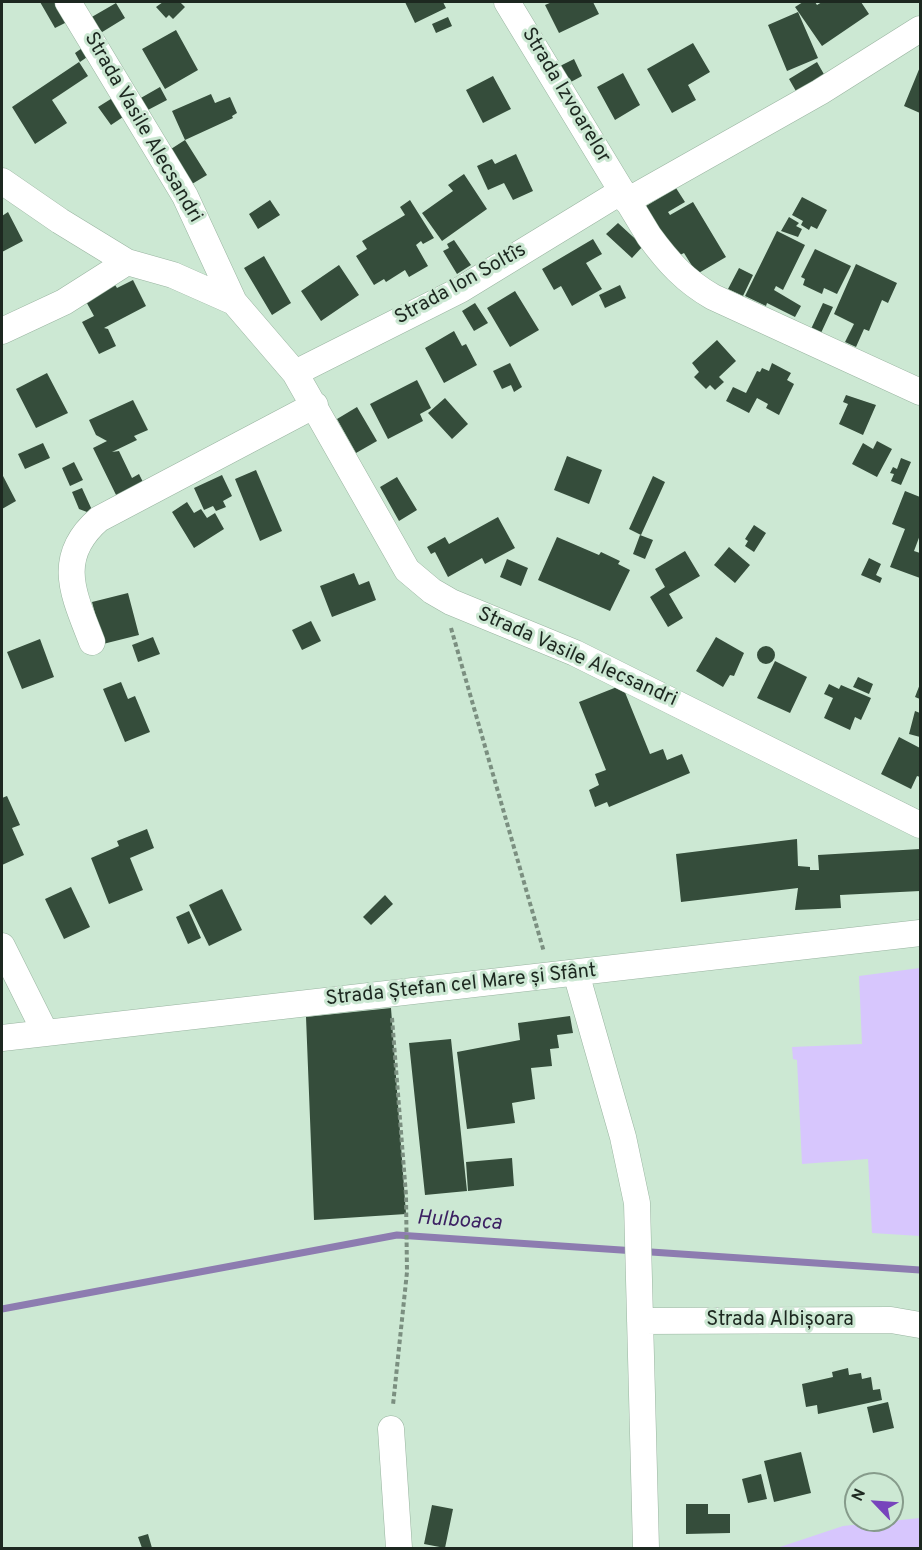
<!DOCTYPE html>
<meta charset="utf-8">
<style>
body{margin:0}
#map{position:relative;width:922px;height:1550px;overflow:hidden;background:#cce8d3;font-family:Overpass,sans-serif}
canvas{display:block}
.frame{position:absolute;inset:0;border:3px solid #1d2820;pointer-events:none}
.north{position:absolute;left:844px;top:1472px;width:60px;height:60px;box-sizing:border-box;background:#cce8d3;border:2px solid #869b8b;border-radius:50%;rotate:295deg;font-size:16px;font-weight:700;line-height:24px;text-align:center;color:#1d2820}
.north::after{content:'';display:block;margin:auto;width:21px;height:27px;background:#7744bc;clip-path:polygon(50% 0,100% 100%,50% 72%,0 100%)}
</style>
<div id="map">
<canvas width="922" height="1550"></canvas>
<div class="frame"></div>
<div class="north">N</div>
</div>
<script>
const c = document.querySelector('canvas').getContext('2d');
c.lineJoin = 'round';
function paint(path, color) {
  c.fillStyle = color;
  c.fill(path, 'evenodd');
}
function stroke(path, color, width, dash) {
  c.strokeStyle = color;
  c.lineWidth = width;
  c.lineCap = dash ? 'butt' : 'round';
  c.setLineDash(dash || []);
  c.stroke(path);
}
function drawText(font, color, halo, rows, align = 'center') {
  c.font = font + ' Overpass,sans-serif';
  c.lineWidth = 6;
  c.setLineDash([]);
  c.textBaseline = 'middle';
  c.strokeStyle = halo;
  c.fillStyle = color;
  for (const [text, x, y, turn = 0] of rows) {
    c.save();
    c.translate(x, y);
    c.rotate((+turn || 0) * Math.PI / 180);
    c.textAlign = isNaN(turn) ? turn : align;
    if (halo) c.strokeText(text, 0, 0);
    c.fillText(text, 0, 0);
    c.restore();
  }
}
paint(new Path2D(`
 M920,968V1236L872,1233L868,1159L802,1164L797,1060L793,1059L792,1047L862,1044L859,976Z
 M920,1518V1548H777L843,1526Z`), '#d7c6fd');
stroke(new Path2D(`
 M2,1309L397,1235L920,1270`), '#8d7cb0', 7);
paint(new Path2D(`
 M40,2H58L69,21L55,28Z
 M163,2H180L185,7L173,19L169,15L166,18L156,7Z
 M405,2H443L446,8L415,23Z
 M552,2H593L599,14L559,33L545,5Z
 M803,2H815L817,5L822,2H861L869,14L822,46L795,7Z
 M116,3L125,18L99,34L90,18Z
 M798,12L818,58L787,71L768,25Z
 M448,17L452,26L436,33L432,24Z
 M176,30L198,70L165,89L142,49Z
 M693,43L710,72L688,85L696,100L672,113L647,69Z
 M85,46L90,55L80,62L75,53Z
 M574,59L582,76L569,83L560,66Z
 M79,62L88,76L52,100L67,123L35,144L12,107Z
 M817,62L825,76L797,93L789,79Z
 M920,67V113L904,106Z
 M623,73L640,105L615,120L597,87Z
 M493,76L511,109L483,123L466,90Z
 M160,87L167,100L146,111L139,99Z
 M211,94L215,103L230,97L237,113L232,116L233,118L185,140L172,111Z
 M114,97L126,115L111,125L98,107Z
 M185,140L207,175L192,184L171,149Z
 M516,154L533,191L513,200L504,183L488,190L477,166L492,159L495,164Z
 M464,174L487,209L442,241L422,213L453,191L448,185Z
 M676,188L685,202L668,212L670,215L693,202L726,257L697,274L684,253L676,257L646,206Z
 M802,197L827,210L817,229L811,226L809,230L801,225L803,221L792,215Z
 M270,200L280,215L258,229L249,214Z
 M410,200L434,238L423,244L421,241L416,245L428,266L409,277L405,270L386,282L384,279L374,285L356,256L367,249L362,241L405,215L400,207Z
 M8,212L23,241L2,252V216Z
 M789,217L799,223L796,226L802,229L798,237L781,231Z
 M618,223L643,246L632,258L606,234Z
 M777,231L805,245L783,290L776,286L774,290L801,306L795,317L767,303L766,306L745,296Z
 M593,239L602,254L586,263L602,289L572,306L561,286L554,290L542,269Z
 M454,240L471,265L457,274L443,251L449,248L447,244Z
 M815,249L851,266L837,294L824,288L822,294L803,285L805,279L801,277Z
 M264,256L291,303L272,315L244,268Z
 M856,264L897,283L888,303L882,300L869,331L864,329L856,347L845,342L854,324L834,314Z
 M339,265L359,295L321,321L301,291Z
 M739,268L753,275L743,296L728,289Z
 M112,280L117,288L133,280L146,306L104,328L108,329L116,346L99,354L82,322L94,316L83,296Z
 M620,285L626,298L605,308L599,295Z
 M515,291L539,330L510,347L487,308Z
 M475,303L488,323L474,331L462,311Z
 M823,303L833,307L821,333L811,329Z
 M454,331L462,346L466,344L477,365L444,383L425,348Z
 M717,340L736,361L719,377L724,382L715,390L710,385L706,389L694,377L699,372L692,363Z
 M510,363L522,387L514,392L511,385L502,389L493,371Z
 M772,363L791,373L787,380L794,384L779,415L766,408L768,404L757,398L749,413L726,401L733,387L746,393L757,371L760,372L762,368L769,371Z
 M47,373L68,413L36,428L16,389Z
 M417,380L431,408L420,414L423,421L388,439L370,404Z
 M846,395L876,405L863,435L839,424L848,404L843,402Z
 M445,398L468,424L452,439L428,413Z
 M133,400L148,430L134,436L137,440L112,452L119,451L132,478L139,474L146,488L119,501L93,448L107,441L96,435L89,420Z
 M357,407L377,441L356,453L337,419Z
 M877,441L892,449L877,477L852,464L863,443L873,449Z
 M43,443L50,458L25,469L18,454Z
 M567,456L602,470L589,504L554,490Z
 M901,458L911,462L901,485L891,481L894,474L890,473L893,467L897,469Z
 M74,462L83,480L70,486L62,468Z
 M256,470L282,531L260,541L235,479Z
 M2,474L16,501L2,509Z
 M222,475L232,496L223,501L226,507L216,511L213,506L204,510L194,488Z
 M653,476L665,482L641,535L629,529Z
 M397,477L417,510L399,521L380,487Z
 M82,488L92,510L87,512L79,509L72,492Z
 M905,491L920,497V535L914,551L920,553V578L890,567L905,529L892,524Z
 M187,502L194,513L201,509L207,518L215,513L224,529L194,548L172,512Z
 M498,517L515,548L485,564L482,558L448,577L435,552L431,554L427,547L445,537L449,544Z
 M754,525L766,533L754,552L745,546L748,541L745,539Z
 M640,535L653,540L645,559L633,554Z
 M557,537L599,555L601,552L620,561L618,564L630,570L610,611L538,580Z
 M729,547L750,565L735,583L714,565Z
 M685,551L700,576L669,594L683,618L668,627L650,597L665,587L655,569Z
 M869,558L881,564L876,575L882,578L880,583L861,575Z
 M507,559L528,568L521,586L500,577Z
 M354,573L359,585L369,581L376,600L332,617L320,586Z
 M128,593L139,635L103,644L92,602Z
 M311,621L321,641L302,650L292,630Z
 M153,637L160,654L138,662L132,645Z
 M716,637L744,653L734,676L730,675L723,687L696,671Z
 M40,639L54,677L22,689L7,652Z
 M757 655a9 9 0 1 1 18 0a9 9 0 1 1-18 0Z
 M775,661L807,677L790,713L757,698Z
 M858,677L873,684L869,694L853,687Z
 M121,682L128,699L135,696L150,732L125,742L103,689Z
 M829,684L839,689L841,685L871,698L861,720L855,717L850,730L824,718L833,698L824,694Z
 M920,684V699L915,697Z
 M622,685L650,754L663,749L667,760L682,754L690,773L609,807L607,802L595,807L589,790L599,785L595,774L606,770L579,702Z
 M915,711L920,713V737L909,734Z
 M899,737L920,748V777L917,776L911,789L881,774Z
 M7,796L20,825L12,828L24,855L2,865V798Z
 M147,829L154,848L130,858L143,890L109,904L91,858L119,846L117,841Z
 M797,839L798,866L810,867V870H819L818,855L920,849V891L840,895L841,908L795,910L798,888L681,902L676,854Z
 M71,887L90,927L64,939L45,899Z
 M222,889L242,930L209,946L189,905Z
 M385,895L393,904L371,925L363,917Z
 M189,911L201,938L188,944L176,917Z
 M391,1008L406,1214L314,1220L306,1017Z
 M570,1016L573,1033L557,1035L559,1048L550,1049L552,1066L531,1068L535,1099L512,1103L515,1123L467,1129L457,1052L520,1040L518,1023Z
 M451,1039L467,1191L425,1195L409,1043Z
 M512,1158L514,1186L468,1191L466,1162Z
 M848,1368L849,1375L861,1373L862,1379L871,1377L873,1390L880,1389L882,1400L818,1414L817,1405L806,1407L802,1384L833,1377L832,1372Z
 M888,1402L894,1428L873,1433L867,1407Z
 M801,1452L811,1493L774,1502L764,1461Z
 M761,1474L767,1499L748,1503L742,1479Z
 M686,1504H708V1514H730V1533L686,1534Z
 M432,1505L453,1509L445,1548L424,1544Z
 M148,1534L152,1548H142L138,1537Z`), '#354d3b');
const minor = new Path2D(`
 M68,2L185,196L234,302L295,373L407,570L432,591L451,602L575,653L920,825
 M507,2L649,236C668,262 685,281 713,297L920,392
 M2,181L60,221L127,262L173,275L234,302
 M627,201L820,92L920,29
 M2,331L64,302L127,262
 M295,373L460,290L622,191
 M92,642C74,595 54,558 99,519L315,405
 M2,946L45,1032
 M576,973L623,1137L637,1203L646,1548
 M2,1038L920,933
 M640,1321L891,1320L920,1325
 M391,1429L399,1548`);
stroke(minor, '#99b4a0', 27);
stroke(new Path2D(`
 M451,628L544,952
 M392,1018L406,1195L407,1272L393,1405`), '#7b8f80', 4, [4.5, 3]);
stroke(minor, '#fff', 26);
drawText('20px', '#1d2820', '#cce8d3', [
 ["Strada Izvoarelor",565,96,59],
 ["Strada Vasile Alecsandri",142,128,60],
 ["Strada Ion Soltîs",461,285,-29],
 ["Strada Vasile Alecsandri",577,658,24],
 ["Strada Ștefan cel Mare și Sfânt",461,986,-6],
 ["Strada Albișoara",780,1321]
]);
drawText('italic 21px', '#3c2162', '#cce8d3', [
 ["Hulboaca",459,1222,4]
]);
</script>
